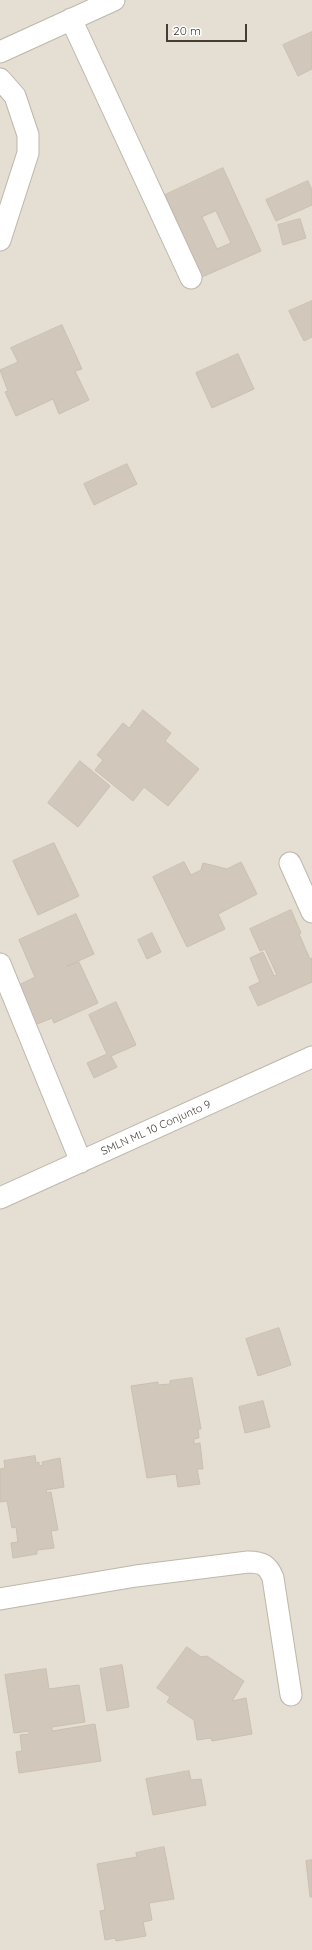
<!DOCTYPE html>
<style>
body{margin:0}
#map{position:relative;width:312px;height:1950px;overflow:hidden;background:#f1ede5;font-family:Quicksand,sans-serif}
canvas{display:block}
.scale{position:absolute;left:166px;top:24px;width:81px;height:18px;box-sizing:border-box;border:2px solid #433d35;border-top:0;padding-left:5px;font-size:12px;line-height:14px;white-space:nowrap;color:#433d35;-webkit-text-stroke:3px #fff;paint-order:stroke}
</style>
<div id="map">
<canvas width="312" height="1950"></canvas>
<div class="scale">20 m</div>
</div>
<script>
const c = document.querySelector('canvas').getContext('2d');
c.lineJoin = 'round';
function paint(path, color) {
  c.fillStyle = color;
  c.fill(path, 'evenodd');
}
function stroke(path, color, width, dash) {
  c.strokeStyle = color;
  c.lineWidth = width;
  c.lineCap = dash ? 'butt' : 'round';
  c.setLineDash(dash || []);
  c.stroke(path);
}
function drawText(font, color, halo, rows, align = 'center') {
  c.font = font + ' Quicksand,sans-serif';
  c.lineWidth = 3.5;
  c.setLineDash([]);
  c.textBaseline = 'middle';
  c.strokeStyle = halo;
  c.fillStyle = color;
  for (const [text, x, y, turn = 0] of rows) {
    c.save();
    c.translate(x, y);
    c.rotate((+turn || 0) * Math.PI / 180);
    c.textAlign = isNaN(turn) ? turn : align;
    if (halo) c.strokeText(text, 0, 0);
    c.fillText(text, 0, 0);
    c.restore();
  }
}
paint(new Path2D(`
 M0,0H312V1950H0Z`), '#e4ded3');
const building = new Path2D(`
 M312,32V69L298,76L283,45Z
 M223,168L261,251L202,277L165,195ZM216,211L231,243L217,249L202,217Z
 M308,181L312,190V205L276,221L266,200Z
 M300,219L306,238L283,245L278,225Z
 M312,301V337L304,341L289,311Z
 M62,325L82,369L75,371L89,400L59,414L53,399L16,416L5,392L8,391L0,370L18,362L11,348Z
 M238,354L254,389L212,408L196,373Z
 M127,464L137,484L94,505L84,484Z
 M143,710L171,733L165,741L199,769L168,806L144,787L133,801L95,770L103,760L97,755L123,723L129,728Z
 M80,761L110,786L78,827L48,803Z
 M54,843L79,896L38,915L13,861Z
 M184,862L191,875L201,870L203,863L227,869L241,862L257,894L218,914L225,929L187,947L153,877Z
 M291,910L301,933L299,934L310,959L312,958V982L258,1006L249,987L260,982L250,958L263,952L274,976L277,975L265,949L260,951L250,929Z
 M76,914L94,954L67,966L79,962L98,1003L54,1023L52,1018L30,1027L13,988L35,977L19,940Z
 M152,933L161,952L147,959L138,940Z
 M116,1002L136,1045L111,1056L117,1067L94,1078L87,1063L107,1054L89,1015Z
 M279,1328L291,1365L258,1376L246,1339Z
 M192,1378L201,1429H198L199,1438L194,1439V1444L200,1443L203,1469H197L200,1484L178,1487L176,1474L147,1478L131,1386L158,1382V1385L170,1384V1381Z
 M263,1401L270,1427L245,1433L239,1407Z
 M35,1456L36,1463L39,1462V1466L43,1465L42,1462L60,1458L64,1487L46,1490L47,1493L51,1492L58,1530L51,1531L54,1548L37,1550V1554L13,1558L11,1543L18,1542L16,1527L12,1528L7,1501L0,1502V1469L5,1468L4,1461Z
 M187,1647L201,1657L207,1656L244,1681L232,1701L246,1698L252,1734L212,1741L211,1738L197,1740L194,1720L167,1702L170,1697L157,1688Z
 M122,1665L129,1707L107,1711L100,1669Z
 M46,1669L49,1689L79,1685L85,1722L52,1727V1731L95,1724L101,1761L19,1773L16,1752L22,1751L20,1735L29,1734V1731L14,1733L5,1675Z
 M189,1771L191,1780L201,1779L206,1805L153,1815L146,1779Z
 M164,1847L174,1899L149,1903L152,1920L143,1922L146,1936L116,1941L115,1938L105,1940L100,1911L105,1910L97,1864L137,1857L136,1853Z
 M312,1860V1897H310L306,1861Z`);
paint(building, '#d1c8bb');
stroke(building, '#cbc0af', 1);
const minor = new Path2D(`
 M71,19L191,278
 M0,52L114,0
 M0,79L15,96L28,135V153L0,240
 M290,863L312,912
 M0,964L81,1162
 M0,1198L312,1057
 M0,1599L136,1576L248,1562C262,1562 268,1565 273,1578L291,1695`);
stroke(minor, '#beb7ab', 23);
stroke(minor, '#fff', 21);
drawText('11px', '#433d35', '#fff', [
 ["SMLN ML 10 Conjunto 9",156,1128,-24]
]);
</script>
